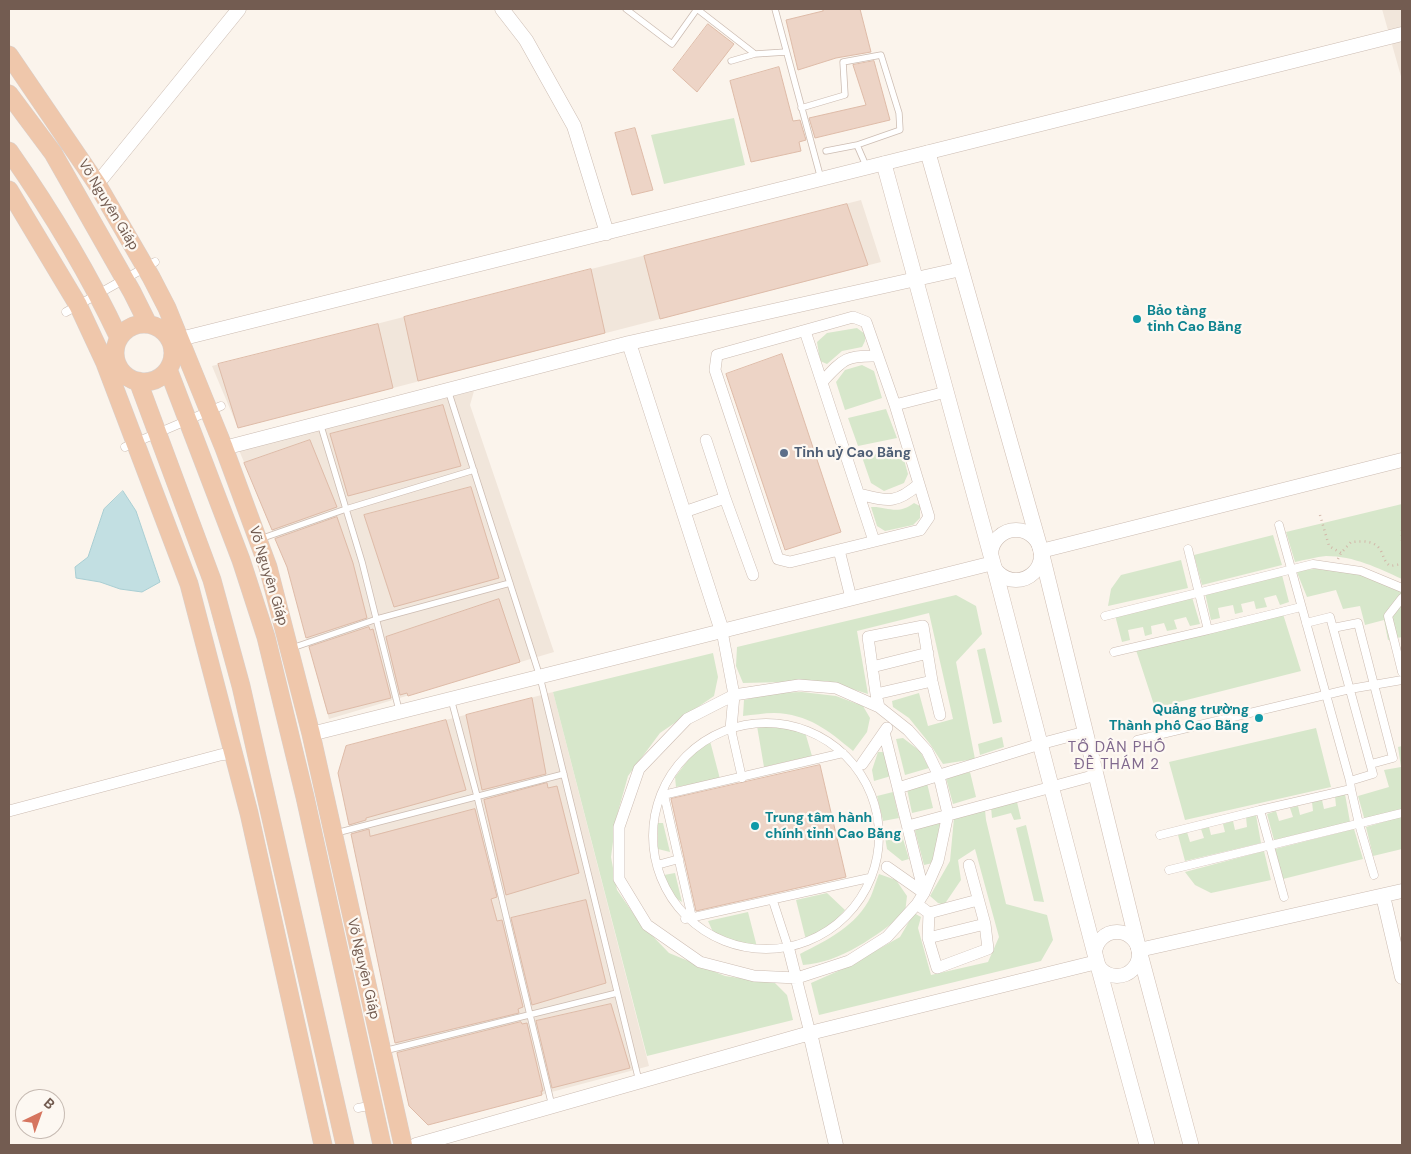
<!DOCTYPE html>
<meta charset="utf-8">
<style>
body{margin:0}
#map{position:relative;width:1411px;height:1154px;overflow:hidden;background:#fbf4ec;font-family:"DM Sans",sans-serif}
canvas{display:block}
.frame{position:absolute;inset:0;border:10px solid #735c51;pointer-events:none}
.north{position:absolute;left:15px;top:1089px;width:50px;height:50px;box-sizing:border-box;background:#fdf8f2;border:1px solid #c6bab2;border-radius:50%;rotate:42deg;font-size:14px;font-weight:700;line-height:20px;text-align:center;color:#735c51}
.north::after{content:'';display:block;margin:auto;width:18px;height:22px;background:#d6755f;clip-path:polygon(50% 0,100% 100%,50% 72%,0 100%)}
</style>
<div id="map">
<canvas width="1411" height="1154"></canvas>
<div class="frame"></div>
<div class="north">B</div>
</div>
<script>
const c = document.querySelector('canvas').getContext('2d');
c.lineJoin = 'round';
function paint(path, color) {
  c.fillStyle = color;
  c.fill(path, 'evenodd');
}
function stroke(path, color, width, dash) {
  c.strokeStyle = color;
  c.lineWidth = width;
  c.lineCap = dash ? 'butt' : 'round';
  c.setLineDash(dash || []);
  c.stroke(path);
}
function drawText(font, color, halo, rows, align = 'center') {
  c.font = font + ' "DM Sans",sans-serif';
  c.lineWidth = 4.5;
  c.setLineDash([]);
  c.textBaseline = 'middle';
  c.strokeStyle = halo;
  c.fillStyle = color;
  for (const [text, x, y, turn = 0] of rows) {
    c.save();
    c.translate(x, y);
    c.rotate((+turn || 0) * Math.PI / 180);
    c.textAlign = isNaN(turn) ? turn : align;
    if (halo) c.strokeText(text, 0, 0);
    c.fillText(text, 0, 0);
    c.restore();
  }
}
paint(new Path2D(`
 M1382,9H1402V80Z
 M861,200L881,262L238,428L212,366Z
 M474,391L470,405L554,652L329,719L287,567L239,450Z
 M553,692L649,1066L428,1125L409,1106L338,773L346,746Z`), '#f1e6db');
paint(new Path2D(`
 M734,118L745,165L664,184L651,135Z
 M857,328L865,334V341L862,347L842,351L827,364L820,361L817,342L827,333Z
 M862,365L874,371L882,398L845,410L836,382L845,370Z
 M886,409L897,438L858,446L848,418Z
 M901,449L908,474L904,483L884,491L871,483L862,457Z
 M914,503L920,506V518L913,525L885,531L877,526L871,507C887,506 897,516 914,503Z
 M1402,504V579C1378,568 1354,556 1326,556C1316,557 1305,560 1295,562L1286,532Z
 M1273,535L1282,565L1202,585L1194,555Z
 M1181,560L1188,588L1108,606L1111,589L1121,575Z
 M1316,569L1358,572L1387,583L1402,592V637L1388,640L1384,620L1365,625L1360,606L1343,609L1336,590L1307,597L1296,570Z
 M1282,575L1289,602L1280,605L1276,595L1264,598L1267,607L1256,609L1254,601L1241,604L1243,612L1235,614L1233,605L1218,608L1220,618L1211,620L1205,593Z
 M956,595L976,606L982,634L956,662L975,759L943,764L930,744L909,718L893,707L892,701L919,693L928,726L953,719L929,613L857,631L868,694L827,681L743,683L736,666L737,647Z
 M1192,597L1200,624L1190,626L1186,617L1174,620L1177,629L1167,631L1164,623L1151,626L1152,634L1145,636L1143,627L1128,630L1130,640L1122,642L1115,615Z
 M1283,614L1301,671L1155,708L1136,650Z
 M985,648L1002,722L993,724L977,650Z
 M713,653L718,677L714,696L660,733L628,776L616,819L611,857L617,890L640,923L669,953L725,976L775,983L787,995L793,1020L647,1056L553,692Z
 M802,692L836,696L863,706L870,718L867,732L853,751C828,730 808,714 774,713C764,713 753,715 743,716L744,700L772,693Z
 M783,725L805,732L812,756L764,767L757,726Z
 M1316,728L1331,787L1185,820L1169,762Z
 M1002,737L1004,747L980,755L978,744Z
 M903,738L920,751L929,768L905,775L896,739Z
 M710,741L720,779L676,787L675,777L692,755Z
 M1402,746V808L1399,811L1365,821L1358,796L1389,787L1384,770L1401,767L1398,747Z
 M878,752H885L891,776L874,781L872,770Z
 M970,772L976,797L953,804L946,778Z
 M927,783L933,808L912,813L907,789Z
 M893,792L899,818L883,821L877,796Z
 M1345,794L1350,822L1274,840L1267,814L1276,811L1279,821L1293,817L1290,808L1298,806L1300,815L1313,811L1312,802L1322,800L1324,809L1336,806L1335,796Z
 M1017,802L1021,819L1014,820L1011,813L992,818L991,807Z
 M985,810L986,820L1006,904L1047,915L1053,940L1041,961L819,1015L811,983L845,968L900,937L914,913L921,917L918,928L931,975L988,962L999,937L975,849L958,860L961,880L944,905L938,903L930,896L950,861L954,818Z
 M1402,813V849L1373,856L1366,827L1390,820Z
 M1256,815L1261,843L1185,861L1178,835L1187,832L1190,842L1204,838L1201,829L1209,827L1211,835L1225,832L1223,824L1233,821L1235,830L1247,827L1246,817Z
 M936,822L940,824L933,863L924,865L915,831L919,825Z
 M658,823H663L670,852L658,849Z
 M1026,825L1044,902L1034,901L1016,828Z
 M1354,829L1363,859L1283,879L1275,849Z
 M901,832L909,859L902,861L887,849L885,837Z
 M1264,851L1271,880L1211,893L1195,885L1185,872Z
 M675,873L682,902L674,897L664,875Z
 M879,874L896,880L907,896L905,913C878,935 840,963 803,965L800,954C827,940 857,926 871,896C874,889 876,881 879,874Z
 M827,893L845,910L827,930L806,940L796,900Z
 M748,912L757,947L737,942L713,932L708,921Z`), '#d7e7cb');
const water = new Path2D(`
 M123,491L136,511L160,582L142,592L120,589L100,582L76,578L75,567L88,557L104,509Z`);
paint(water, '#c2dfe2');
stroke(water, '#a9ced3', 1);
const building = new Path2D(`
 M822,9H860L871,52L836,58L798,70L786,20L823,11Z
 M708,24L734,44L697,92L673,70Z
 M874,61L890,120L815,138L809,118L866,105L853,65Z
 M779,67L793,121L800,120L806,140L799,142L801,151L751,162L730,81Z
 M635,128L653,190L632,195L615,133Z
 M847,204L868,265L660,319L644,256Z
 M591,269L605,333L418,381L404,317Z
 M378,324L393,388L238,428L218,364Z
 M782,354L841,532L785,550L726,374Z
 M443,405L461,466L348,496L330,434Z
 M310,440L337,507L272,530L244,463Z
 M471,487L499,578L394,607L364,515Z
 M337,517L353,563L367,618L306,638L287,567L275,539Z
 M499,599L520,662L408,696L407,693L400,695L386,637Z
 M369,627L370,630L373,629L391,698L328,714L309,647Z
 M532,698L546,774L482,790L466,715Z
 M446,720L466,790L366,818V820L349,825L338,773L346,746Z
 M820,765L846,877L696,911L671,799Z
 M547,783L548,788L557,786L579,873L506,895L484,800Z
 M475,809L497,897L491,899L497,921L502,920L523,1007L518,1009L519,1013L395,1043L351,834L369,829L370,836Z
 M586,900L606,983L532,1005L511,918Z
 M611,1004L630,1068L552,1088L536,1021Z
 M521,1022L522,1024L527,1023L543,1091H541L542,1095L428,1125L409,1106L397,1053Z`);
paint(building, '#edd4c6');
stroke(building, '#debba8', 1);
const service = new Path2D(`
 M626,9L672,44L697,9
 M697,9L755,54L786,52
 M775,9L821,179
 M731,61L755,54
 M801,108L845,95L843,62L881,55L899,113L900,130L857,145
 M826,151L857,145L867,168
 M448,390L540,677L639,1081
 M320,423L362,562L399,710
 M260,539L346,509L474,470
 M292,648L377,619L510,583
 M451,699L477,796L552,1106
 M336,833L564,774
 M384,1051L617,993`);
const pedestrian = new Path2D(`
 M66,312L155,262
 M125,447L221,406
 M1188,549L1208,630L1301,607
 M1402,598L1388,616L1402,672
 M1105,616L1313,564L1361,571L1402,588
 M1306,623L1330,617L1373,774L1350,781
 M1333,628L1358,623L1393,758L1371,764
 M1114,652L1208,630
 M653 836a113 113 0 1 1 226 0a113 113 0 1 1-226 0Z
 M731,729L742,778
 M1137,740L1350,689L1402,680
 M1351,789L1359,824L1374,875
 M663,795L843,753
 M664,795L692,918
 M1260,810L1351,789L1350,781L1279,525
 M1160,835L1260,810L1284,897
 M657,865L679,859
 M1169,870L1402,813
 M773,901L789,950
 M685,919L869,878
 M358,1108L374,1105`);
const minor = new Path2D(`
 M805,331L874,541
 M822,382C843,359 846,355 878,356
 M895,405L929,517L920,530L790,562L778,559L715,370L717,355L853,317L866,322L895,405L946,392
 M706,440L725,498
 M859,494C887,501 895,505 919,484
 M684,512L725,498L753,575
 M839,550L851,598
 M722,631L734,695L731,729
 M872,667L928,653
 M799,685L836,688L879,707L908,730L927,751L939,776L948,814L938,861L924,893L917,904L887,937L849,961L797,978L754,976L700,962L647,925L619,879V827L639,769L687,719L734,695Z
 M876,694L932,681
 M879,707L876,694L868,637L923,626L932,681L940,715
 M884,732L898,788L1040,744L1085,732
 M862,764L887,728
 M898,788L924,893
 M9,811L220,755L233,753
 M908,826L1096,775
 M887,867L924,893
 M917,904L929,913L928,938L937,968L988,949L985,924L969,865
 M929,913L978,900
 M928,938L985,924
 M789,950L810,1033`);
const tertiary = new Path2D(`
 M502,9L526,40L574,126L607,233
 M97,184L239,9
 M180,339L1402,34
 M629,343L722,631
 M224,448L629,343L961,269
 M991 555a25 25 0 1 1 50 0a25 25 0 1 1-50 0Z
 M1041,551L1402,460
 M311,734L993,563
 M1383,896L1402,977
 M1095 954a22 22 0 1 1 44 0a22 22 0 1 1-44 0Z
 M1139,950L1402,891
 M810,1033L836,1145
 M416,1145L810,1033L1097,962`);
const secondary = new Path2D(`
 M928,153L1041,551L1139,950L1191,1145
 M884,164L993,563L1097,962L1147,1145`);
const trunk = new Path2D(`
 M9,55L97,184L151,277L167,308L224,448L268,567L311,734L403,1145
 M9,94L53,153L132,292L148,324
 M9,151C51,211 88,272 119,338
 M9,190L78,305L105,363L189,584L249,813L323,1145
 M115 353a29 29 0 1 1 58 0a29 29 0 1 1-58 0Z
 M168,369L241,560L266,637L305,797L382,1145
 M138,381L212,580L241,686L345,1145`);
stroke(service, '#ccbcb2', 7);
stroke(pedestrian, '#ccbcb2', 9);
stroke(minor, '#ccbcb2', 12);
stroke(tertiary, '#ccbcb2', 15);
stroke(secondary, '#d0beb3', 16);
stroke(trunk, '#d8d1ce', 19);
stroke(new Path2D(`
 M1320,515L1329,546L1341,553
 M1402,530V541
 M1338,559L1341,553L1351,542C1363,541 1375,540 1381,551C1384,557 1384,561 1390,566L1402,564`), '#d2b7a9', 2.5, [1, 4]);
stroke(service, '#fff', 5.5);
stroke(pedestrian, '#fff', 8);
stroke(minor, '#fff', 11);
stroke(tertiary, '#fff', 14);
stroke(secondary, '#fff', 15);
stroke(trunk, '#efc7ab', 18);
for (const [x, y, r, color] of [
 [1137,319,5,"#0f9aa8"],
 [784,453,5,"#5c6f8a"],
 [1259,718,5,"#0f9aa8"],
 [755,826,5,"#0f9aa8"]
]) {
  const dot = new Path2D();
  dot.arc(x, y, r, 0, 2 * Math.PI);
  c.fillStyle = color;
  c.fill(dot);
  stroke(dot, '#fdf8f2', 2);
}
drawText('14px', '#735c51', '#fdf8f2', [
 ["Võ Nguyên Giáp",108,205,59],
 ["Võ Nguyên Giáp",268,576,73],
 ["Võ Nguyên Giáp",363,969,77]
]);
drawText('bold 14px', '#0d838f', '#fdf8f2', [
 ["Bảo tàng",1147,311],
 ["tỉnh Cao Bằng",1147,327],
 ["Quảng trường",1249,710,"right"],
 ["Thành phố Cao Bằng",1249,726,"right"],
 ["Trung tâm hành",765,818],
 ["chính tỉnh Cao Bằng",765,834]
], 'left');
drawText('bold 14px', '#4e5e75', '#fdf8f2', [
 ["Tỉnh uỷ Cao Bằng",794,453]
], 'left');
c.letterSpacing = '1px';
drawText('15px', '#80698e', '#fdf8f2', [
 ["TỔ DÂN PHỐ",1117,748],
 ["ĐỀ THÁM 2",1117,765]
]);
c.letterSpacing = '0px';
</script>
